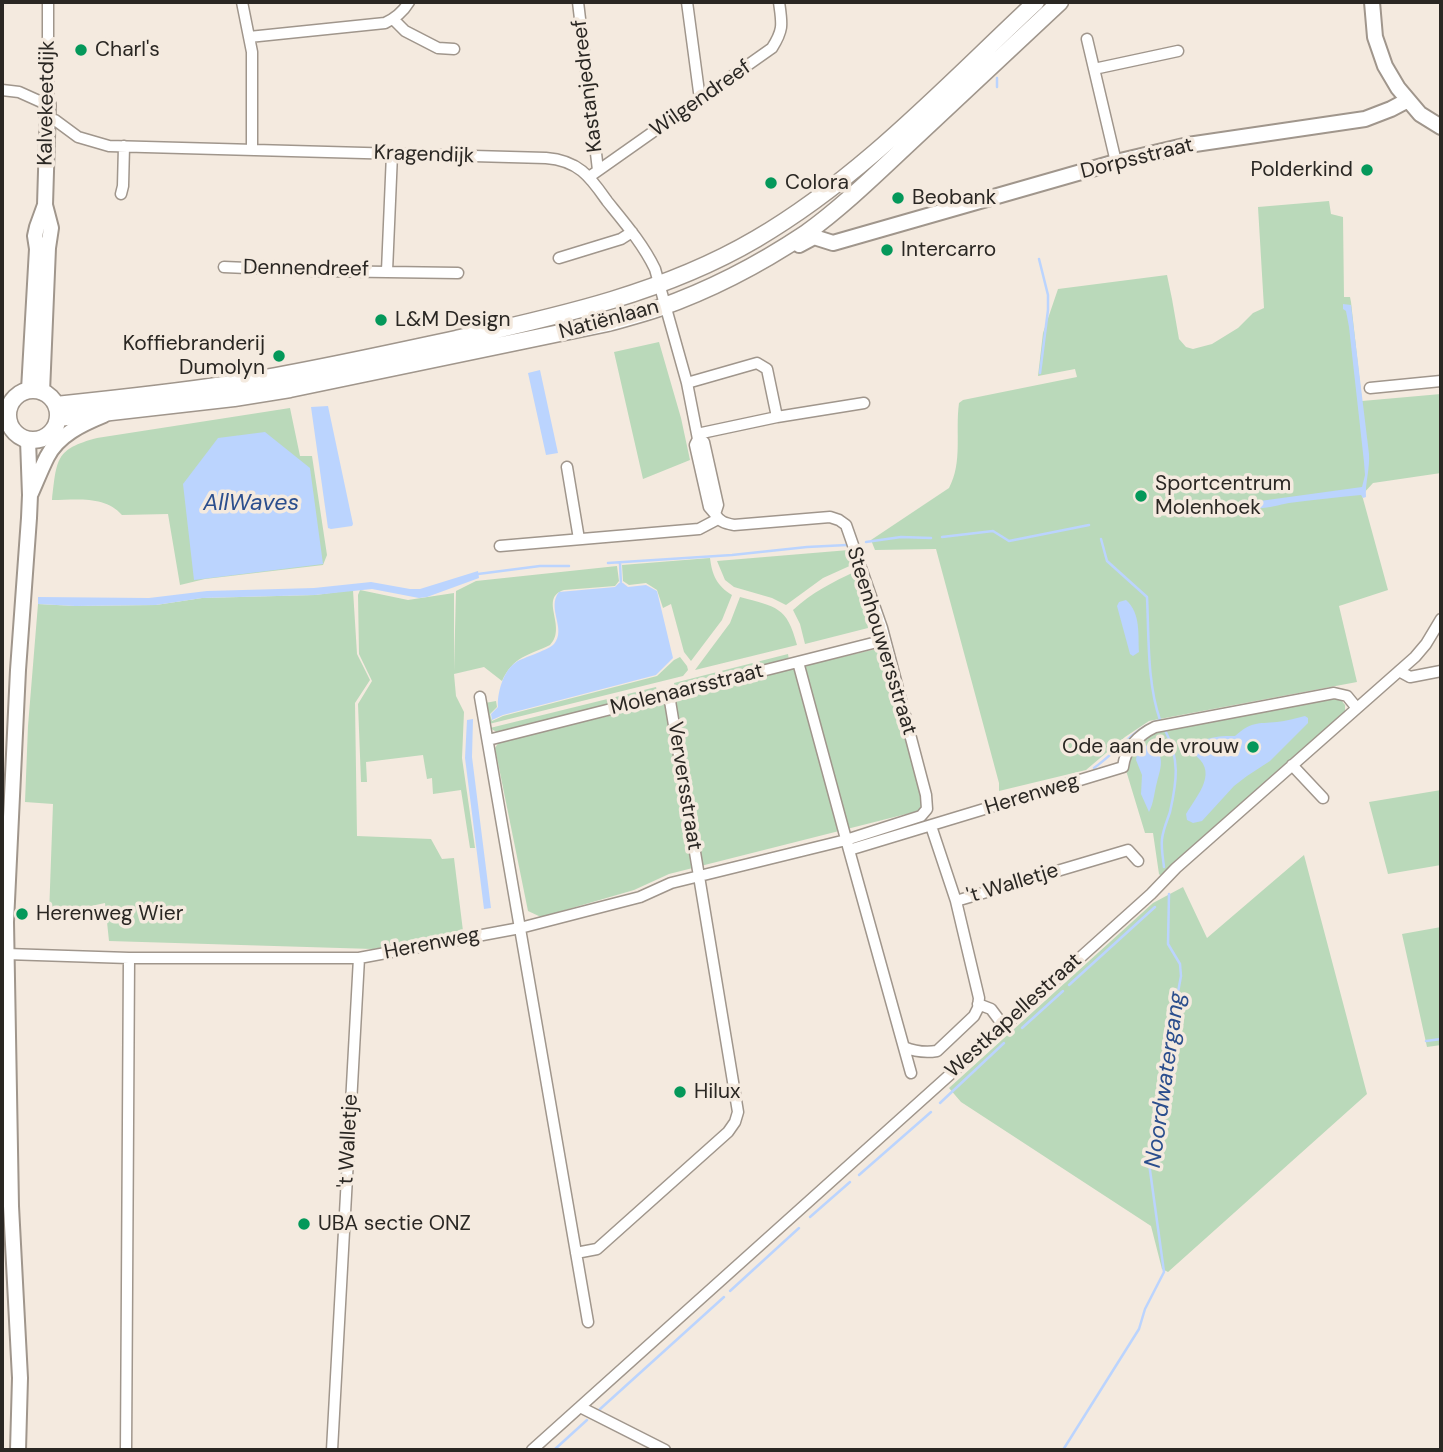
<!DOCTYPE html>
<meta charset="utf-8">
<style>
body{margin:0}
#map{position:relative;width:1443px;height:1452px;overflow:hidden;background:#f4eadf;font-family:"DM Sans",sans-serif}
canvas{display:block}
.frame{position:absolute;inset:0;border:4px solid #2a2723;pointer-events:none}
</style>
<div id="map">
<canvas width="1443" height="1452"></canvas>
<div class="frame"></div>
</div>
<script>
const c = document.querySelector('canvas').getContext('2d');
c.lineJoin = 'round';
function paint(path, color) {
  c.fillStyle = color;
  c.fill(path, 'evenodd');
}
function stroke(path, color, width, dash) {
  c.strokeStyle = color;
  c.lineWidth = width;
  c.lineCap = dash ? 'butt' : 'round';
  c.setLineDash(dash || []);
  c.stroke(path);
}
function drawText(font, color, halo, rows, align = 'center') {
  c.font = font + ' "DM Sans",sans-serif';
  c.lineWidth = 7;
  c.setLineDash([]);
  c.textBaseline = 'middle';
  c.strokeStyle = halo;
  c.fillStyle = color;
  for (const [text, x, y, turn = 0] of rows) {
    c.save();
    c.translate(x, y);
    c.rotate((+turn || 0) * Math.PI / 180);
    c.textAlign = isNaN(turn) ? turn : align;
    if (halo) c.strokeText(text, 0, 0);
    c.fillText(text, 0, 0);
    c.restore();
  }
}
paint(new Path2D(`
 M1329,201L1331,214L1343,217L1344,297H1350L1351,302L1362,401L1441,394V473L1373,483L1362,495L1388,590L1339,606L1357,682L1149,721L1125,737L1086,770L999,791V783L936,549L875,550L871,540L949,488C963,462 955,432 959,403L963,400L1077,377L1075,369L1038,376L1043,333L1058,289L1167,275L1172,299L1179,339L1186,347L1193,349L1212,344L1238,328L1253,313L1264,308L1258,207Z
 M659,342L681,418L690,460L643,479L614,352Z
 M290,408L300,456H312L327,555L323,565L205,579L180,585L168,514L122,515C105,495 75,500 52,500C57,459 55,449 97,438Z
 M849,550L854,564L823,578L786,605L772,598L734,587L725,580L717,561Z
 M710,558C712,575 717,586 732,595L722,620L691,661L684,652L671,604L663,608L657,590L646,583L629,585L623,581L622,565Z
 M617,566L619,581L615,586L564,590C538,598 568,627 550,645C527,656 514,656 502,681L484,667L454,674L456,696L464,712L462,758L475,848H470L461,790L433,794L432,778L427,779L423,755L366,762L367,782H361L358,704L372,681L359,654L358,595L360,590L408,600L454,593V671L456,591L476,581Z
 M856,571L873,620L867,621L868,628L805,644L800,624L793,610C811,593 833,582 856,571Z
 M353,590L357,654L370,680L355,703L357,836L431,839L442,859L454,858L463,931L373,949L109,941L105,903L49,915L53,804L25,802L28,726L38,604L75,606L156,605L202,598L315,595Z
 M740,597C776,607 787,606 797,645L695,670L730,623Z
 M889,646L930,808L669,874L634,890L541,917L528,911L495,748L499,742L717,690L791,669Z
 M788,654L789,660L675,689L674,683Z
 M680,657L687,666L688,670L683,676L489,724L485,703L496,701L497,707L490,714L492,721L503,716L657,676L674,660Z
 M656,687L658,693L498,733L490,728Z
 M1337,698L1341,700L1345,705V711L1162,877L1159,874L1153,833H1145L1125,767L1130,765L1128,757L1142,738L1158,731Z
 M1441,790V865L1388,874L1369,802Z
 M1304,855L1367,1094L1168,1272L1162,1269L1151,1226L961,1102L949,1088L1153,903L1183,887L1207,938Z
 M1441,927V1045L1427,1047L1402,934Z`), '#bad9ba');
paint(new Path2D(`
 M1343,304L1351,305L1369,454C1370,469 1365,483 1366,497L1363,498L1361,495C1337,497 1313,500 1289,503C1278,505 1266,509 1256,508L1210,514L1209,508L1362,487L1365,475L1364,462L1349,327L1346,311L1343,309Z
 M540,370L558,453L546,455L528,373Z
 M328,406L353,524L352,526L331,529L328,528L311,407Z
 M265,432L310,468L323,564L194,580L183,484L218,438Z
 M478,571L479,578L427,597L419,598L372,589L315,595L202,598L156,605L75,606L38,604V597L149,598L207,591L314,588L371,582L410,589H420Z
 M619,583H623L628,587L646,585L657,591L673,658L656,675L503,715L492,720L491,714L498,707C497,694 503,671 515,663C520,659 528,657 535,654C541,651 549,649 554,644C567,629 546,608 559,592L615,587Z
 M1126,600C1141,613 1138,635 1139,652L1133,656L1130,654L1117,606L1119,602Z
 M1305,716L1308,718V723L1270,761L1247,776L1234,786L1202,821L1193,823L1187,820L1186,814C1198,794 1220,771 1192,753C1199,736 1219,736 1235,736C1252,721 1257,724 1277,722C1286,721 1296,718 1305,716Z
 M473,719L472,757L491,908L484,909L465,758L467,720Z
 M1150,745C1166,755 1161,767 1157,782C1154,793 1154,802 1149,812L1141,794L1142,775L1136,760L1137,754L1144,746Z`), '#bbd4fe');
stroke(new Path2D(`
 M997,78V87
 M1039,259L1048,295V310L1040,373
 M942,537L993,531L1009,541L1089,525
 M866,542L901,537L931,538
 M608,563L732,555L807,547L847,545
 M620,563L621,584
 M478,574L540,566H569
 M1094,768C1117,752 1133,728 1160,720C1147,682 1149,638 1147,597L1107,561L1101,539
 M1164,867C1163,858 1161,848 1162,839C1163,830 1167,821 1170,812C1177,781 1180,759 1165,730
 M1069,985L1155,907
 M1022,1028L1063,991
 M1426,1041L1441,1039
 M940,1103L1004,1043
 M859,1175L931,1112
 M810,1217L850,1182
 M730,1291L799,1228
 M599,1410L724,1297
 M554,1450L587,1420
 M1063,1450L1139,1329L1145,1309L1164,1272L1149,1163L1154,1121L1181,976L1180,964L1168,944L1169,894`), '#bbd4fe', 2.5);
const street = new Path2D(`
 M242,2L252,52V150
 M578,2L598,170
 M687,2L699,92L703,98
 M393,19L405,31L438,48L454,49
 M249,37L385,23C396,18 403,12 409,2
 M1087,39L1116,162
 M1094,69L1178,51
 M2,90L19,92L48,105V2
 M47,118L55,120L78,137L109,146L546,158C559,159 572,163 582,171C592,179 600,191 607,201C624,222 643,244 655,269L687,383L698,439L695,445L709,507L715,514
 M589,177L772,48C784,29 782,24 779,2
 M121,194L123,186L124,146
 M559,258L621,239L632,232
 M224,267L317,271L458,273
 M387,271L392,154
 M687,383L757,363L767,369L777,417L864,403
 M1370,388L1441,381
 M697,434L777,417
 M567,467L579,539
 M500,546L699,529L718,519
 M798,662L849,850L911,1073
 M1399,671L1410,677L1441,671
 M480,697L588,1322
 M488,740L885,640
 M1292,765L1323,798
 M931,826L956,901
 M849,850L1123,767C1125,749 1138,735 1155,727L1334,693L1347,696L1356,707
 M6,954L129,958H359L520,928L640,897L671,883L846,840L921,816L927,809L926,795L882,628L846,525L839,520L830,517L734,525C725,523 720,522 715,514L718,505L704,442L698,439
 M978,1004L991,1009L1003,1025
 M904,1047C916,1052 925,1053 937,1051L974,1016L978,1008L979,998L956,901L1128,850L1138,861
 M576,1253L597,1249L728,1132L735,1122L738,1112L669,695
 M580,1407L665,1450
 M126,1450L129,958
 M332,1450L359,958
 M532,1450L1151,894L1176,868L1415,657L1426,644L1441,619`);
const secondary = new Path2D(`
 M1372,2L1375,37L1385,66L1398,88L1420,114L1441,127
 M799,245L814,237L833,243L1116,162L1188,145L1365,119L1391,109L1408,100
 M29,390L37,249L35,236L37,227L45,205
 M42,392L48,248L51,228L45,205L48,105
 M31,493C36,482 41,469 47,457C58,435 82,424 104,415
 M18,1450L20,1378L11,1206L6,922L18,670L29,518L30,495L28,440`);
const primary = new Path2D(`
 M8 415a25 25 0 1 1 50 0a25 25 0 1 1-50 0Z
 M56,405C114,399 172,393 230,384C306,372 381,355 456,339C559,316 664,293 756,239C862,177 947,85 1036,2
 M58,418L234,398L290,389L608,323C625,318 642,314 659,308C710,290 760,264 805,234C841,208 873,177 905,147C957,99 1008,50 1060,2`);
stroke(street, '#a0968c', 13);
stroke(secondary, '#a0968c', 18);
stroke(primary, '#a0968c', 19);
stroke(street, '#fff', 10);
stroke(secondary, '#fff', 14);
stroke(primary, '#fff', 16);
for (const [x, y, r, color] of [
 [81,50,7,"#04985a"],
 [1367,170,7,"#04985a"],
 [771,183,7,"#04985a"],
 [898,198,7,"#04985a"],
 [887,250,7,"#04985a"],
 [381,320,7,"#04985a"],
 [279,356,7,"#04985a"],
 [1141,496,7,"#04985a"],
 [1253,747,7,"#04985a"],
 [22,914,7,"#04985a"],
 [680,1092,7,"#04985a"],
 [304,1224,7,"#04985a"]
]) {
  const dot = new Path2D();
  dot.arc(x, y, r, 0, 2 * Math.PI);
  c.fillStyle = color;
  c.fill(dot);
  stroke(dot, '#f4eadf', 2.5);
}
drawText('21px', '#2a2723', '#f4eadf', [
 ["Charl's",95,50],
 ["Polderkind",1353,170,"right"],
 ["Colora",785,183],
 ["Beobank",912,198],
 ["Intercarro",901,250],
 ["L&M Design",395,320],
 ["Koffiebranderij",265,344,"right"],
 ["Dumolyn",265,368,"right"],
 ["Sportcentrum",1155,484],
 ["Molenhoek",1155,508],
 ["Ode aan de vrouw",1239,747,"right"],
 ["Herenweg Wier",36,914],
 ["Hilux",694,1092],
 ["UBA sectie ONZ",318,1224]
], 'left');
drawText('21px', '#2a2723', '#f4eadf', [
 ["Kastanjedreef",588,86,-97],
 ["Wilgendreef",701,99,-35],
 ["Kalvekeetdijk",47,103,-89],
 ["Kragendijk",424,155,2],
 ["Dorpsstraat",1137,159,-14],
 ["Dennendreef",306,269,1],
 ["Natiënlaan",609,320,-15],
 ["Steenhouwersstraat",881,641,73],
 ["Molenaarsstraat",687,690,-14],
 ["Verversstraat",684,786,81],
 ["Herenweg",1032,795,-17],
 ["'t Walletje",1013,884,-17],
 ["Herenweg",432,944,-11],
 ["Westkapellestraat",1014,1016,-42],
 ["'t Walletje",349,1141,-87]
]);
drawText('italic 23px', '#2b4e8d', '#f4eadf', [
 ["AllWaves",251,504],
 ["Noordwatergang",1166,1080,-82]
]);
</script>
